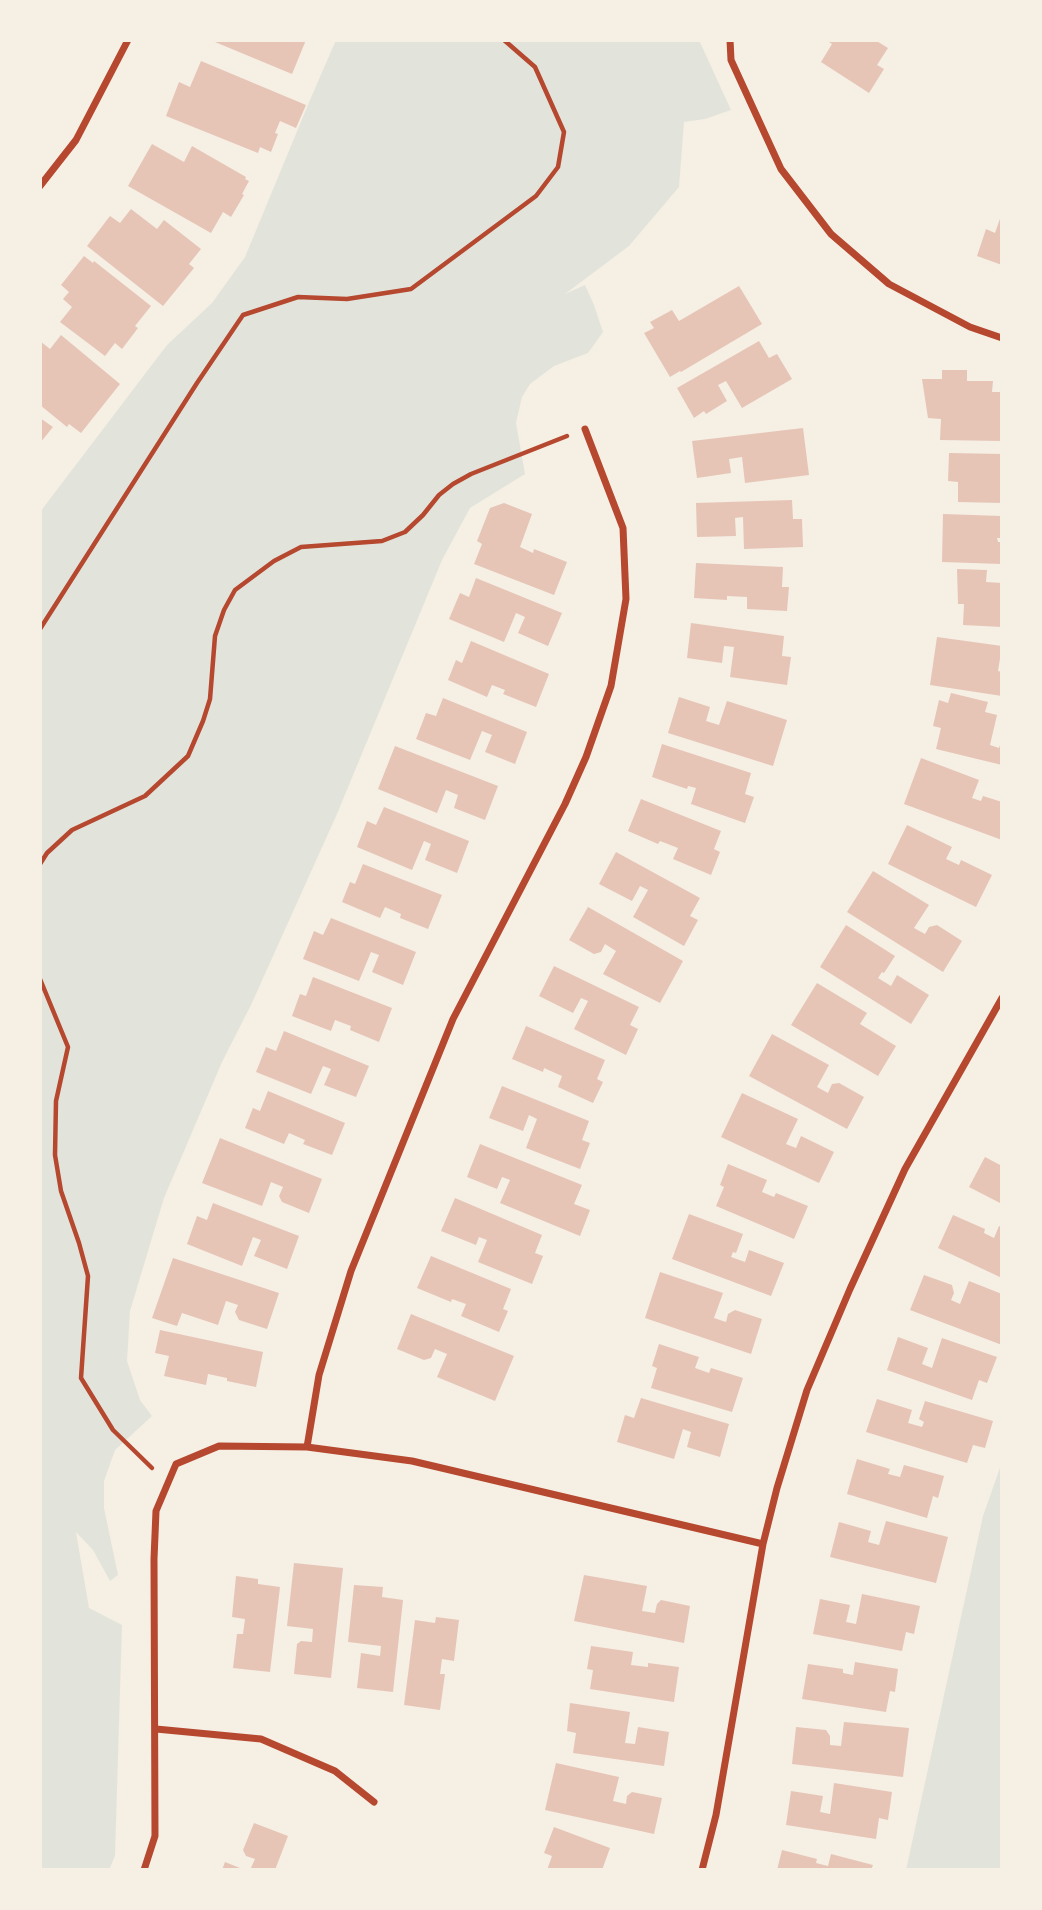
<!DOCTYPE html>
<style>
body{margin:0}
#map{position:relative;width:1042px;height:1910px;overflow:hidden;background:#f6efe4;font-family:Spectral,serif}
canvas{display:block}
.frame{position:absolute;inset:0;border:42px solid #f6efe4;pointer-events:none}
</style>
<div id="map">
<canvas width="1042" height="1910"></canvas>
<div class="frame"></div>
</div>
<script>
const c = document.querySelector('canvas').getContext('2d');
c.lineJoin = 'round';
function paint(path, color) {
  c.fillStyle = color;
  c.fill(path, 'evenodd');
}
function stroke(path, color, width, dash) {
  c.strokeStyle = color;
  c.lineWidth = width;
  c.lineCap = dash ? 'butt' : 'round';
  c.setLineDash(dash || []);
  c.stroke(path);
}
paint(new Path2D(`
 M336,40H699L731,110L705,119L684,122L679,187L629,246L565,294L585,285L594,305L603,332L588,353L554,366L530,384L522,397L516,423L525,474L470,508L442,560L337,814L251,1005L222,1062L164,1198L130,1311L127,1361L140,1400L152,1416L115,1450L104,1481V1508L118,1575L110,1581L93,1550L76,1532L89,1608L122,1625L115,1856L109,1870H40V512L167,345L212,303L245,257L310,100Z
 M1002,1462V1870H906L983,1516Z`), '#e2e4dc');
paint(new Path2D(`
 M216,40H306L292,74L215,42Z
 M826,40H875L888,48L877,65L884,69L869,93L821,62L832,44Z
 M201,61L306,105L296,128L280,121L275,133L278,134L271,152L260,147L258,153L166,116L179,82L190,87Z
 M152,144L184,162L192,146L246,177L245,179L249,181L242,194L244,195L231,217L223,212L211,233L128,186Z
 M131,209L157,229L164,220L201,249L189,264L194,268L163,306L87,246L110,216L120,223Z
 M1001,216H1002V265L977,256L986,229L995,233Z
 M84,256L93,263L94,261L151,306L135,326L138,328L122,349L115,343L105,356L60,322L72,307L63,299L69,292L61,285Z
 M739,286L762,324L681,372L680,371L670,377L644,333L654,328L650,322L672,310L679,321Z
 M61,335L120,384L81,433L69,424L67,427L40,405V341L50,349Z
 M759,341L769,358L777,354L792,379L742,408L726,381L718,385L727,401L706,414L704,411L694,418L677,388Z
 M942,370H967V381H993L992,392H1002V441L940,440L941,419L928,418L922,379H942Z
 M40,418L53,427L40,443Z
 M803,428L809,475L745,483L742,457L729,459L731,473L697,478L692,441Z
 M949,453L1002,454V503L958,502V482L948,481Z
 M792,500L793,519H802L803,547L744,549L743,517L735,518L736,536L697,537L696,503Z
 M504,503L532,514L520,547L533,553L534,549L567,562L554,595L474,564L482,544L477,541L490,508Z
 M943,514L1001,516V538H997L998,542H1002V564L942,562Z
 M696,563L783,567L782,587H789L787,611L747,609V597L727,596V600L694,598Z
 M957,569L987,570L986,582L1002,583V627L963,625L964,604H958Z
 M476,578L562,613L548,646L518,633L525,617L516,613L504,642L449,619L460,593L469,597Z
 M691,623L784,636L782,656L791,657L787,685L730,677L734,647L724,646L722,663L687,658Z
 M937,637L1002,646L998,671L1002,672V696L930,685Z
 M471,641L549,674L536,707L503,694L505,690L492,685L487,697L448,680L456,660L462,663Z
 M951,693L988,702L985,712L997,715L990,745L999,748L1002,740V765L936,749L941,728L933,726L939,700L948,703Z
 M679,697L710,707L706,721L719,725L727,701L787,720L773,766L668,733Z
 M443,698L527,732L515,764L485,752L492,735L482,731L470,760L416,739L426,713L436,716Z
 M662,744L751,773L745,794L754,797L745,823L691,804L696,788L688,786L687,789L652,777Z
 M395,746L498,786L485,820L454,808L458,795L446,790L437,813L378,789Z
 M921,758L979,780L972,798L981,801L983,796L1002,802V840L904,804Z
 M641,799L721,831L714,849L720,852L711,875L673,859L678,848L660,841L658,844L628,831Z
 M384,807L469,841L457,873L425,860L431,844L424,841L412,870L357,847L367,821L376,825Z
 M907,825L952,847L946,859L959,865L961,860L992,875L976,907L888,864Z
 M616,852L700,898L690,916L698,920L684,946L633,917L648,890L640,886L632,901L599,884Z
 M363,864L442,895L428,929L400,918L401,914L385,907L380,918L342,902L350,882L355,884Z
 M873,871L929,905L914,928L925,934L929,927L937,925L962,941L943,972L847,912Z
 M588,907L683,961L660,1003L603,974L616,951L605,944L601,952L594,954L569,940Z
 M331,918L416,952L403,985L372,972L379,955L371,952L359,981L303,959L314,931L323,935Z
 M846,925L895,956L884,973L882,972L878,978L891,986L897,975L929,995L911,1024L820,967Z
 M554,966L639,1007L630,1025L638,1029L626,1055L574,1029L588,1001L581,998L573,1013L539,996Z
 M313,977L392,1008L379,1042L350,1030L351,1026L335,1020L331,1031L292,1016L300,994L306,996Z
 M817,983L867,1013L860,1024L896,1046L878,1076L791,1025Z
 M526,1026L605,1060L597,1079L603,1082L593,1103L558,1087L562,1076L544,1068L543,1072L512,1059Z
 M284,1031L369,1066L356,1097L324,1085L331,1069L323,1066L311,1094L256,1072L266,1047L276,1051Z
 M772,1034L829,1065L817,1087L828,1093L832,1084L839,1083L864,1097L847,1129L749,1076Z
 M502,1086L589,1121L582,1140L590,1143L580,1169L526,1148L537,1119L529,1115L523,1131L489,1118Z
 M268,1091L345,1123L332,1155L303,1144L305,1140L289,1133L284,1144L245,1128L253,1108L260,1111Z
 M742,1093L798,1119L786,1144L796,1148L801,1136L834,1152L819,1183L721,1137Z
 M220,1138L322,1179L309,1213L282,1202L279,1196L283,1187L271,1182L262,1206L202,1183Z
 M480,1144L582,1185L574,1204L590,1210L580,1236L500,1203L510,1180L502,1177L497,1189L467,1177Z
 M985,1157L1002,1166V1204L969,1187Z
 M728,1164L767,1180L762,1192L774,1197L776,1193L808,1206L794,1239L716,1206L724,1187L720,1185Z
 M455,1198L542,1235L535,1253L543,1256L532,1284L478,1262L487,1240L479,1237L476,1245L441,1231Z
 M213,1203L299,1236L287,1269L254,1256L261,1240L253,1237L242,1266L187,1244L197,1216L207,1220Z
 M689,1214L743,1234L736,1253L733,1252L731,1257L745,1262L749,1250L784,1263L771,1296L672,1259Z
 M953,1215L985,1229L984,1233L994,1238L999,1226L1002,1227V1278L938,1248Z
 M431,1256L511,1289L503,1309L508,1311L499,1332L461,1316L466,1304L452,1299L451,1302L417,1288Z
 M173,1258L279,1293L267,1329L239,1320L235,1312L238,1305L226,1301L218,1325L182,1313L177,1326L152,1318Z
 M660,1272L723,1293L714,1318L726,1322L728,1314L735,1310L762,1319L751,1354L645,1318Z
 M924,1275L952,1285L954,1293L951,1300L960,1304L969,1281L1002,1294V1345L910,1310Z
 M411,1314L514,1356L495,1401L437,1377L447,1354L435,1349L431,1358L424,1360L397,1349Z
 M160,1330L263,1352L256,1387L227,1381V1378L208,1374L206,1385L164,1376L169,1356L155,1353Z
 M898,1337L928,1348L922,1364L932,1368L942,1338L997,1357L987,1383L979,1380L972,1400L887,1370Z
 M659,1344L699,1357L695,1368L709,1373L711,1368L743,1378L732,1412L651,1388L657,1368L652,1366Z
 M641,1398L729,1424L720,1457L687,1447L691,1432L683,1429L674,1459L617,1442L625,1415L634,1418Z
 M877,1399L912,1410L908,1423L922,1427L924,1422L919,1419L925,1401L993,1421L985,1448L973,1445L967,1463L866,1432Z
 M857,1459L890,1469L888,1474L900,1477L904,1465L944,1476L938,1498L933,1496L927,1518L847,1494Z
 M886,1521L948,1537L936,1583L830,1557L839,1522L871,1531L868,1542L879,1545Z
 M294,1563L343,1568L331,1678L294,1674L297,1644L301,1641L312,1642L313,1629L287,1626Z
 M584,1575L647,1586L642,1611L655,1613L657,1604L661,1600L690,1606L684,1643L574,1621Z
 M236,1576L258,1579V1584L280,1587L270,1672L233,1668L237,1634H243L245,1619L232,1617Z
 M354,1585L383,1587L382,1597L403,1600L393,1692L357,1688L361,1653L380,1656L381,1646L348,1642Z
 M862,1594L920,1606L914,1634L906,1632L902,1651L813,1634L820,1599L850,1605L846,1622L856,1624Z
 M436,1617L459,1620L454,1661L442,1659L440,1674H445L440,1710L404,1705L415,1620L435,1623Z
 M591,1646L633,1652L631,1665L648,1667V1663L679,1667L674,1702L590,1689L593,1670L587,1669Z
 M855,1662L898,1669L895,1692L890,1691L886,1712L802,1699L808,1664L843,1669V1673L853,1675Z
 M570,1703L630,1712L625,1743L635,1744L638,1727L669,1732L664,1766L573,1753L576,1733L567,1731Z
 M844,1722L909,1728L903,1777L792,1764L796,1727L826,1730L830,1736V1745L841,1746Z
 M556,1763L619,1777L613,1801L626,1804L627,1796L632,1792L662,1798L654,1834L545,1810Z
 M834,1783L892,1792L888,1820L879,1818L876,1839L786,1825L791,1791L823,1796L820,1812L830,1814Z
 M254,1823L288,1836L275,1870H250L255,1859L246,1856L243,1850Z
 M554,1827L610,1848L602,1870H547L552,1856L544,1853Z
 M782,1850L817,1859L816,1863L828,1866L831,1854L873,1865L871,1870H777Z
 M225,1862L245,1870H222Z`), '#e6c5b7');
stroke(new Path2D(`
 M40,629L197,383L243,315L298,297L347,299L411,289L536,196L558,167L564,132L535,67L504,40
 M40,864L47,853L72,830L145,796L188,756L203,721L210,699L215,636L224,610L235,590L274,561L301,547L382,541L405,532L423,515L439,495L453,484L471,474L567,436
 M40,979L68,1047L56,1101L55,1155L61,1191L79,1243L88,1276L81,1378L113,1430L152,1468`), '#b5482f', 4.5);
stroke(new Path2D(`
 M730,40L731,60L781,169L831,234L889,284L970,327L1002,338
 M40,186L76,140L128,40
 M307,1447L319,1375L351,1271L453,1019L565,804L586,757L611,686L626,599L623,528L585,429
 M156,1729L261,1739L335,1771L374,1802
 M144,1870L155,1836L154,1559L156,1511L176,1464L219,1446L307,1447L412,1461L763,1544
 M702,1870L716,1815L763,1544L777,1488L807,1390L850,1289L905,1169L1002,998`), '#b5482f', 7);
</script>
